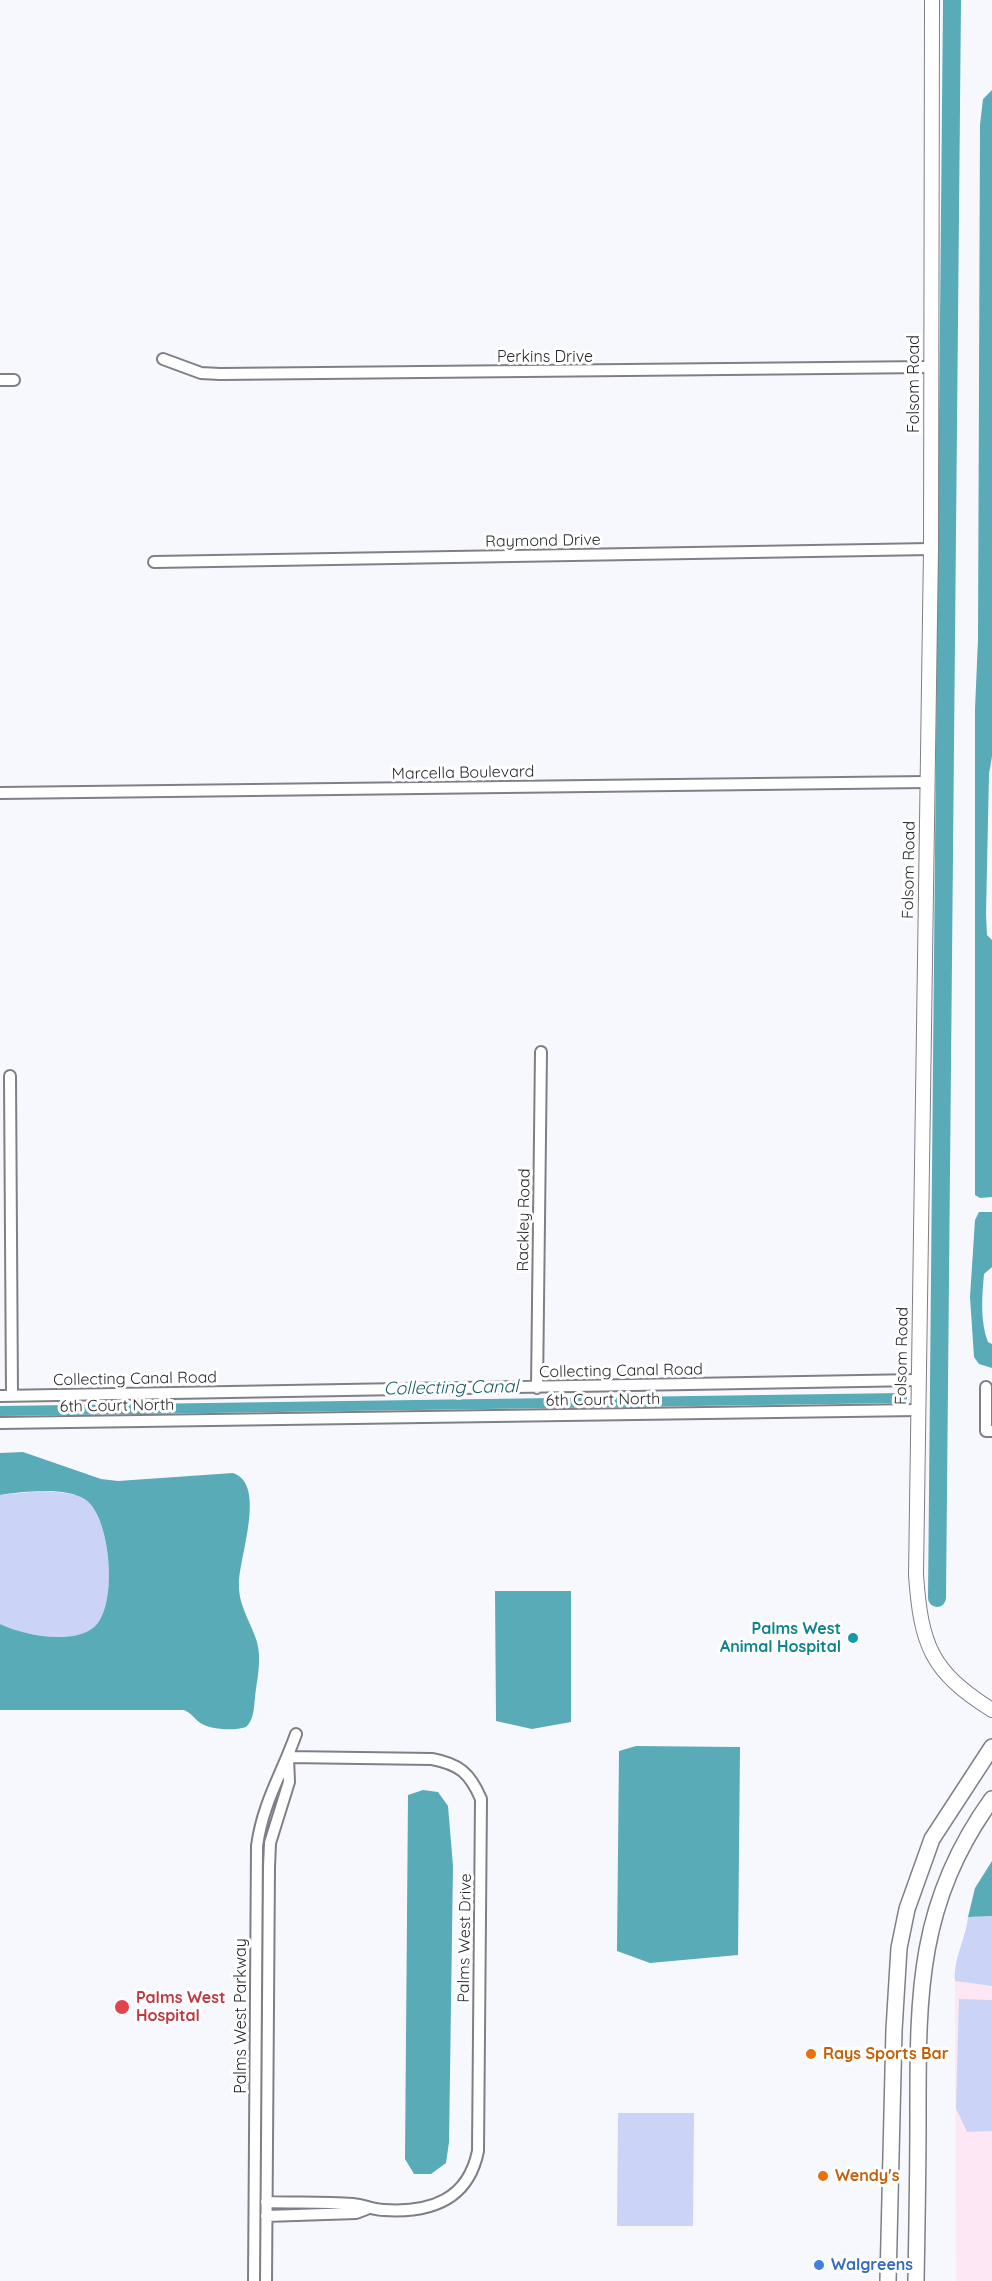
<!DOCTYPE html>
<style>
body{margin:0}
canvas{display:block;background:#f7f8fe}
</style>
<canvas width="992" height="2281"></canvas>
<script>
const c = document.querySelector('canvas').getContext('2d');
c.lineJoin = 'round';
function paint(path, color) {
  c.fillStyle = color;
  c.fill(path, 'evenodd');
}
function stroke(path, color, width, dash) {
  c.strokeStyle = color;
  c.lineWidth = width;
  c.lineCap = dash ? 'butt' : 'round';
  c.setLineDash(dash || []);
  c.stroke(path);
}
function drawText(font, color, halo, rows, align = 'center') {
  c.font = font + ' Quicksand,sans-serif';
  c.lineWidth = 6;
  c.setLineDash([]);
  c.textBaseline = 'middle';
  c.strokeStyle = halo;
  c.fillStyle = color;
  for (const [text, x, y, turn = 0] of rows) {
    c.save();
    c.translate(x, y);
    c.rotate((+turn || 0) * Math.PI / 180);
    c.textAlign = isNaN(turn) ? turn : align;
    if (halo) c.strokeText(text, 0, 0);
    c.fillText(text, 0, 0);
    c.restore();
  }
}
paint(new Path2D(`
 M955,1981L992,1986V2281H956Z`), '#fee7f4');
paint(new Path2D(`
 M41,1491C55,1492 75,1492 86,1500C111,1519 119,1609 93,1628C70,1645 23,1635 0,1624V1495Z
 M992,1916V1986L955,1981C953,1958 966,1939 968,1917Z
 M959,1999L992,2000V2131L967,2132L956,2108Z
 M618,2113H694L693,2226H617Z`), '#cbd3f6');
paint(new Path2D(`
 M992,90V756L989,774L986,914L987,935L992,940V1197L980,1198L975,1195V709L978,639L980,125L983,99Z
 M979,1212H992V1267L984,1274C982,1296 980,1322 988,1342L992,1344V1368L979,1364L974,1357L970,1297L975,1220Z
 M23,1452L101,1479L118,1481L233,1473C267,1484 239,1557 239,1584C238,1605 251,1622 257,1642C262,1660 257,1679 255,1697C254,1707 254,1720 246,1727C234,1731 209,1730 199,1722C193,1717 191,1713 184,1710H0V1624C23,1635 70,1645 93,1628C119,1609 111,1518 86,1500C65,1486 23,1492 0,1495V1453Z
 M495,1591H571V1722L532,1729L496,1721Z
 M636,1746L740,1747L738,1955L650,1963L617,1951L619,1751Z
 M423,1790L438,1792L448,1806L453,1866L449,2142L446,2163L431,2174H414L405,2159L408,1795Z
 M992,1861V1916L968,1917L975,1888Z`), '#59abb8');
stroke(new Path2D(`
 M0,1411L902,1398`), '#59abb8', 10);
stroke(new Path2D(`
 M937,1598L952,0`), '#59abb8', 18);
const minor = new Path2D(`
 M163,359L201,373L220,374L930,367
 M0,380H14
 M154,562L931,549
 M0,793L926,782
 M10,1076L12,1396
 M986,1387V1431H992
 M537,1388L541,1052
 M0,1396L918,1380
 M0,1423L918,1410
 M266,2202C295,2203 324,2202 353,2204C364,2205 374,2210 384,2210C431,2213 468,2200 478,2151L481,1799C470,1773 459,1764 432,1759L288,1757
 M266,2216L356,2213L369,2208
 M254,2281L257,1846C263,1802 282,1774 296,1734
 M266,2281L269,1867L270,1843L289,1782L288,1758`);
const tertiary = new Path2D(`
 M932,0L931,549L916,1575C921,1645 931,1672 992,1710`);
const secondary = new Path2D(`
 M888,2281L894,2030L899,1948L907,1909L932,1839L992,1747
 M916,2281C917,2226 918,2171 918,2116C918,1994 917,1903 992,1799`);
stroke(minor, '#7f8087', 14);
stroke(tertiary, '#7f8087', 16);
stroke(secondary, '#7f8087', 18);
stroke(minor, '#fff', 10);
stroke(tertiary, '#fff', 14);
stroke(secondary, '#fff', 15);
for (const [x, y, r, color] of [
 [853,1638,6,"#0f9aa8"],
 [122,2007,8,"#e0444e"],
 [811,2054,6,"#e8710a"],
 [823,2176,6,"#e8710a"],
 [819,2265,6,"#3f7fe0"]
]) {
  const dot = new Path2D();
  dot.arc(x, y, r, 0, 2 * Math.PI);
  c.fillStyle = color;
  c.fill(dot);
  stroke(dot, '#fff', 2);
}
drawText('16px', '#292a2d', '#fff', [
 ["Perkins Drive",545,357],
 ["Folsom Road",914,384,-90],
 ["Raymond Drive",543,541,-1],
 ["Marcella Boulevard",463,773,-1],
 ["Folsom Road",909,870,-89],
 ["Rackley Road",524,1220,-89],
 ["Folsom Road",902,1356,-89],
 ["Collecting Canal Road",621,1371,-1],
 ["Collecting Canal Road",135,1379,-1],
 ["6th Court North",603,1400,-1],
 ["6th Court North",117,1406,-1],
 ["Palms West Drive",465,1938,-89],
 ["Palms West Parkway",241,2016,-90]
]);
drawText('bold 16px', '#0d838f', '#fff', [
 ["Palms West",841,1629],
 ["Animal Hospital",841,1647]
], 'right');
drawText('bold 16px', '#be3a42', '#fff', [
 ["Palms West",136,1998],
 ["Hospital",136,2016]
], 'left');
drawText('bold 16px', '#c56008', '#fff', [
 ["Rays Sports Bar",823,2054],
 ["Wendy's",835,2176]
], 'left');
drawText('bold 16px', '#366cbe', '#fff', [
 ["Walgreens",831,2265]
], 'left');
drawText('italic 18px', '#195d67', '#fff', [
 ["Collecting Canal",451,1388,-1]
]);
</script>
